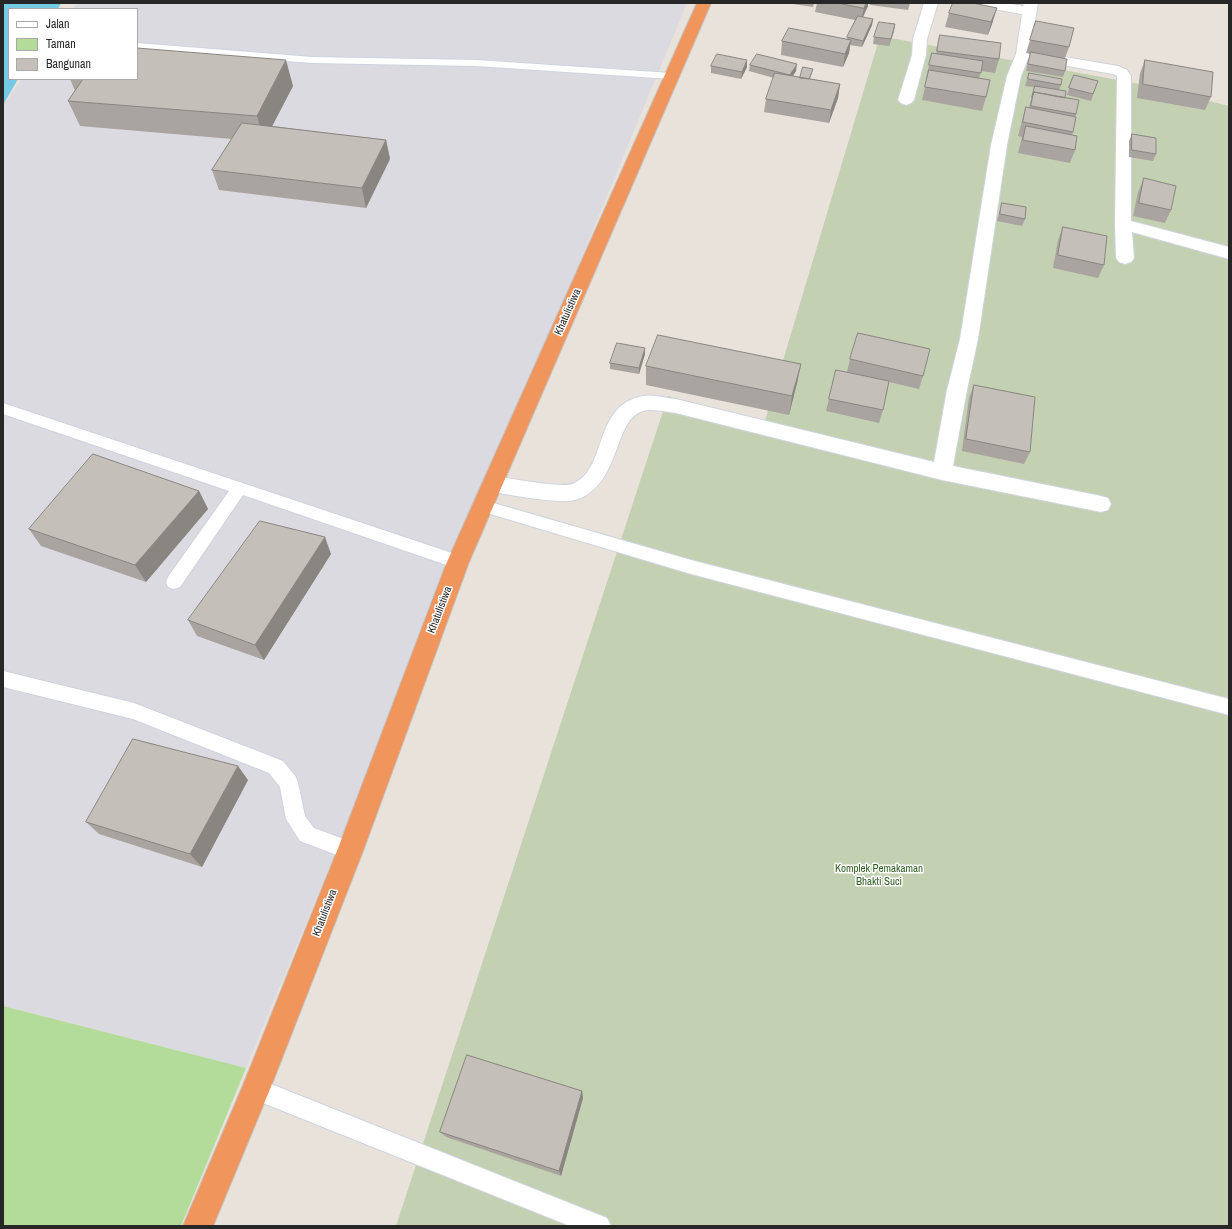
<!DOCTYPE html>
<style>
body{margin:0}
#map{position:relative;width:1232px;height:1229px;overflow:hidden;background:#e9e2da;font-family:"Archivo Narrow",sans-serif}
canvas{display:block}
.frame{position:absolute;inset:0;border:4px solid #272727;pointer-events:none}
.legend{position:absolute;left:8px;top:8px;width:130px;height:72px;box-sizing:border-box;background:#fff;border:1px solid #a9a9a9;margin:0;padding:5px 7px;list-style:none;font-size:12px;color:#272727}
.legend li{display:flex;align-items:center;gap:8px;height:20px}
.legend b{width:20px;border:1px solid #a9a9a9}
</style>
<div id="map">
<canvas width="1232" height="1229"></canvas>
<div class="frame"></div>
<ul class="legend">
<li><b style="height:5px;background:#fff"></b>Jalan</li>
<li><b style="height:11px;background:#b3dc9a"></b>Taman</li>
<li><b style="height:11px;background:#c4bfb9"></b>Bangunan</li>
</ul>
</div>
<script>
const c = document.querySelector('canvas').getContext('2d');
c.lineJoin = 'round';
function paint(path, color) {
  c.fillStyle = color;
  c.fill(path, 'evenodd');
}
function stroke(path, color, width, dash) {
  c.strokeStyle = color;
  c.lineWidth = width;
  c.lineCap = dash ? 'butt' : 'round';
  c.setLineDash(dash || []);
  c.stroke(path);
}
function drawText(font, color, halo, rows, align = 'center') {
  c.font = font + ' "Archivo Narrow",sans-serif';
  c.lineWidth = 3;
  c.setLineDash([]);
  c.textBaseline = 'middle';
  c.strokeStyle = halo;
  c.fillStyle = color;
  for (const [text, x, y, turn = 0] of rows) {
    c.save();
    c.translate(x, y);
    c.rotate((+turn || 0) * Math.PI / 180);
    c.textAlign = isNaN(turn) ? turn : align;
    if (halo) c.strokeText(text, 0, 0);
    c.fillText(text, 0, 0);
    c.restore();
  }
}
paint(new Path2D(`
 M77,3H687L246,1068L3,1006V105L22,79H137V9H73Z`), '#dcdae1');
paint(new Path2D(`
 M3,1006L246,1068L181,1226H3Z`), '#b3dc9a');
paint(new Path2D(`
 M880,36L1145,85L1229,106V1226H396L668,396L764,424Z`), '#c3d1b2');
paint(new Path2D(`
 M3,3H61L58,9H9V79H18L3,105Z`), '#74cbe3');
const lane = new Path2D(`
 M137,43L312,57L476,60L671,73L675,74L677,76L675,78L671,79L476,66L312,63L137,49Z
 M3,403L464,557L466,562L464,567L458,569L243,495L180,587L174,589L168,587L166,582L168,577L229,491L3,414Z
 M483,500L691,560L1229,699V715L691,574L477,510L475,506L477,502Z
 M3,671L134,703L283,761L296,777L298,783L305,816L314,828L357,844L360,851L357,858L350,860L300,841L286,819L280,787L269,773L133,719L3,687Z
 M256,1078L607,1218L611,1226H570L248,1097L245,1089L248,1081Z`);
const street = new Path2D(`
 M924,3H938L927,39L926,55L914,100L911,103L906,105L901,103L898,100L912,55L913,39Z
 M975,3H1007L1023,6L1024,3H1038L1030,51L1118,66L1127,70L1131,76V221L1229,247V259L1132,232L1134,258L1131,262L1125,264L1119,262L1116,258L1115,224L1117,76L1113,74L1028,59L1021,76L1007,145L978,339L967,390L953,466L1101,496L1108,498L1111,504L1108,510L1101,512L942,480L676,413C666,412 653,408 643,411C613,419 621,487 575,500C558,504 512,495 493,492L486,490L483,484L486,478L493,476C508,478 560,488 572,484C608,471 592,405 643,396C653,394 665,398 676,399L934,462L947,390L960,339L991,145L1007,76L1016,54L1022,14L982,7L977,6Z`);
const highway = new Path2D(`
 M697,3H711L469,562L363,851L270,1089L213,1226H183L244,1083L337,851L447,562Z`);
stroke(lane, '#cfd3df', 2);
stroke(street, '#cfd3df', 2);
stroke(highway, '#c3c3c3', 2);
paint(lane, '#fff');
paint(street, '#fff');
paint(highway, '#f0965d');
paint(new Path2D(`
 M786,3H814L813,7Z
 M817,3H868V6L863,17L873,19L872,25L862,47L850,45L849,53L843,67L781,55L782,41L847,39L855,20L815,12Z
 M870,3H910L908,10L870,5Z
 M949,13L993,21L988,35L945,27Z
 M1036,21L1069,47L1065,58V71L1063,77L1026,71L1030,54L1026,53Z
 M894,31L889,46L873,44L874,37Z
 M940,35L999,59L995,73L981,71L979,79L986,97L982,111L922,100L927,79L926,78L932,53L936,54Z
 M1145,60L1211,97L1205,110L1137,98L1140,73Z
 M750,65L796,71L793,76L800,78L813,69L810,79L840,84L838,98L829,123L764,112L766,99L774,78L749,71Z
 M711,66L747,67L741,79L711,73Z
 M1029,73L1061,85L1059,90L1076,114L1073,132L1072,135L1075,150L1070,163L1018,153L1022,137L1018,136L1022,121L1026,107L1029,108L1034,87L1025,86Z
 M1074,75L1098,81L1091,101L1067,95Z
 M70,79H137L293,86L272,126L386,140L390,159L366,208L219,190L212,170L232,139L80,126L68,101L75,91Z
 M1132,134L1156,154L1153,161L1129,157V141Z
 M1144,178L1171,210L1165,223L1133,216L1138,192Z
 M1002,203L1025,219L1022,226L997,221L1000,210Z
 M1063,227L1104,265L1098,278L1053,268L1058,240Z
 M645,354L639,374L610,369V363Z
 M850,359L923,376L919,389L889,382L883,410L879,423L826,411L829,399L861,375L847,372Z
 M801,364L797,383L789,415L646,385V366Z
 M974,385L1030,452L1024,464L962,451L969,398Z
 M199,491L208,509L146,582L41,546L29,529Z
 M331,554L264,660L197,636L188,620Z
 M248,780L202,867L99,834L86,822Z
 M582,1091L583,1098L561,1176L446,1137L440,1132Z`), '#a9a49f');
paint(new Path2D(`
 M866,3H868V6L861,21L864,8Z
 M997,8L993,21L988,35L991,22Z
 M873,19L872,25L862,47L863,41Z
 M895,24L894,31L889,46L891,39Z
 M851,40L849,53L843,67L845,54Z
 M286,60L293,86L264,142L257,116Z
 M747,60V67L741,79L742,72Z
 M797,64L796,71L789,82L790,75Z
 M840,84L838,98L829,123L831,110Z
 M386,140L390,159L366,208L362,188Z
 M645,348V354L639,374V368Z
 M801,364L797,383L789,415L792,396Z
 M199,491L208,509L146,582L135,565Z
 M325,537L331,554L264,660L255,645Z
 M238,766L248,780L202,867L190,854Z
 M582,1091L583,1098L561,1176L559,1171Z`), '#898682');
const building = new Path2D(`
 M838,3H866L864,8Z
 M953,3H973L997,8L991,22L949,13Z
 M858,16L873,19L863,41L847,37Z
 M1036,21L1074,28L1069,47L1030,40Z
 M879,22L895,24L891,39L874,37Z
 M789,28L851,40L845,54L782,41Z
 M940,35L1001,43L999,59L937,51Z
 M137,48L286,60L257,116L68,101L83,79H137Z
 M1031,52L1067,59L1065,71L1028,64Z
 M932,53L983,61L981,73L929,65Z
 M717,54L747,60L742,72L711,66Z
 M757,54L797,64L790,75L750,65Z
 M1145,60L1213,72L1211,97L1143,84Z
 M803,67L813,69L809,79L800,78Z
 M929,70L990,80L986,97L925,87Z
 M775,73L840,84L831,110L766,99Z
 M1029,73L1062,79L1061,85L1028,79Z
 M1074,75L1098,81L1093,94L1069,88Z
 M1035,86L1066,91L1065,98L1034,92L1032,97Z
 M1034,92L1079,100L1076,114L1031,106Z
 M1026,107L1076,117L1073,132L1023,122Z
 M242,123L386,140L362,188L212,170Z
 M1026,126L1077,136L1075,150L1023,140Z
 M1132,134L1156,138V154L1132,150Z
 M1144,178L1176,186L1171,210L1139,203Z
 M1002,203L1026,207L1025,219L1000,214Z
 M1063,227L1107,236L1104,265L1058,255Z
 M858,333L930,349L923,376L850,359Z
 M658,335L801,364L792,396L646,366Z
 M617,343L645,348L639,368L610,363Z
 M836,370L889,381L883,410L829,399Z
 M974,385L1035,397L1030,452L966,439Z
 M93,454L199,491L135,565L29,529Z
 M260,521L325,537L255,645L188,620Z
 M133,739L238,766L190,854L86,822Z
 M467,1055L582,1091L559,1171L440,1132Z`);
paint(building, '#c4bfb9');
stroke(building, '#898682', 1);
drawText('11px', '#272727', '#fff', [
 ["Khatulistiwa",568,312,-66],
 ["Khatulistiwa",440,610,-69],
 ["Khatulistiwa",325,913,-69]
]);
drawText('11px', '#2f5d1f', '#fff', [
 ["Komplek Pemakaman",879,869],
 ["Bhakti Suci",879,882]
]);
</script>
